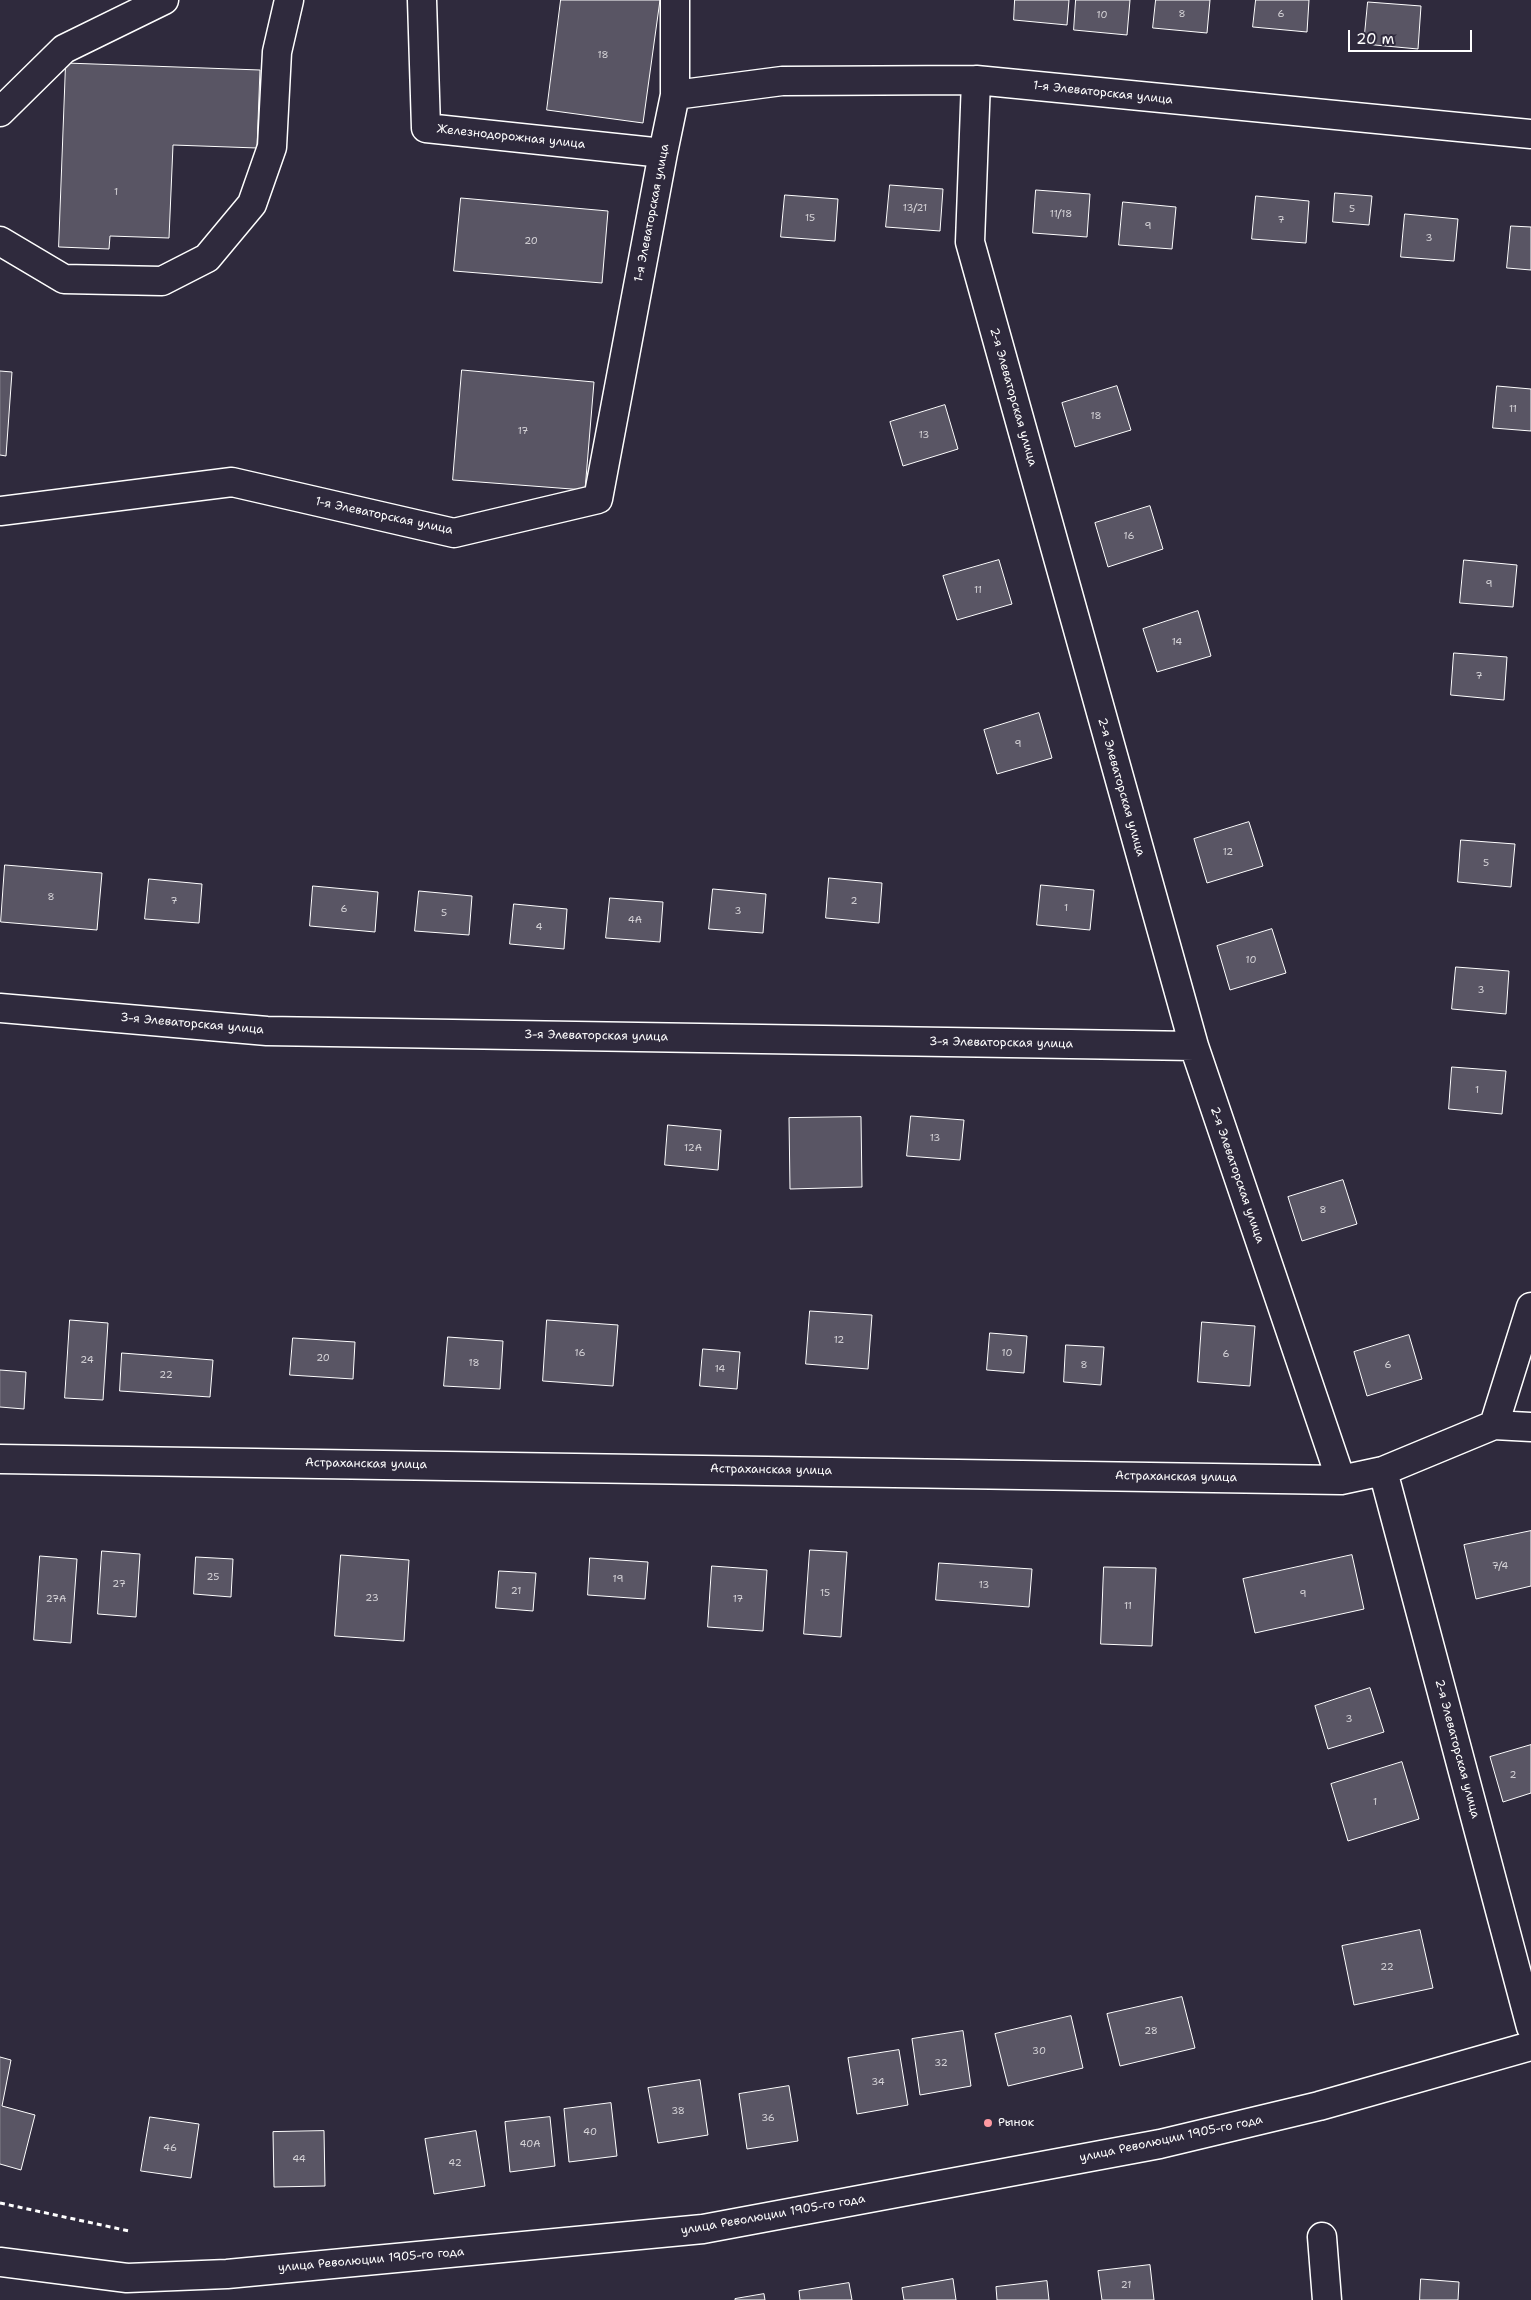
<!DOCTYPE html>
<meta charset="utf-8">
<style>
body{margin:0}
#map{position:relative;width:1531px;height:2300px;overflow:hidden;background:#2f2a3d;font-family:"Shantell Sans",sans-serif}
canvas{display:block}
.scale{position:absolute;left:1348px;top:30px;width:124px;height:22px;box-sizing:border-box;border:2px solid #fff;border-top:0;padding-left:6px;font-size:15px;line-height:18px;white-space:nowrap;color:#fff;-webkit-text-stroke:4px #2f2a3d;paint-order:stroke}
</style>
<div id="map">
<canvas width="1531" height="2300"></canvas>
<div class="scale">20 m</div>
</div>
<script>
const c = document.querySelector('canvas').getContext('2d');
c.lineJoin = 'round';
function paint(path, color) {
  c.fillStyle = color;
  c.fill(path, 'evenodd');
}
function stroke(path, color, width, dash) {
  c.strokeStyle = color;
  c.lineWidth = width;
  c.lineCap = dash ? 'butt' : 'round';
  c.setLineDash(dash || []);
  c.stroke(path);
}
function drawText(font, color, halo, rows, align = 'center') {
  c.font = font + ' "Shantell Sans",sans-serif';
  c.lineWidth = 4.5;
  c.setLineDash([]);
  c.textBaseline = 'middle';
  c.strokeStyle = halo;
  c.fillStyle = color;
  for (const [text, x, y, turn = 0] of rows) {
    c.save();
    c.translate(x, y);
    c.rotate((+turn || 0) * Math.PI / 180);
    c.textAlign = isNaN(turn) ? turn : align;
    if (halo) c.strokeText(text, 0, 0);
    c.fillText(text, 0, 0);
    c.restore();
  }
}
const building = new Path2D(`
 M561,0H660L643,123L547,110Z
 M1015,0H1069L1067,25L1014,20Z
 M1076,0H1130L1127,35L1074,30Z
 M1156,0H1210L1207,33L1153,28Z
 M1256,0H1309L1307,32L1253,27Z
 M1368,2L1421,6L1418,49L1364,44Z
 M66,63L260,70L257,148L173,145L169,238L110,236L109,249L59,247Z
 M890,185L943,189L940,231L886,227Z
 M1036,190L1090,194L1087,237L1033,233Z
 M1335,193L1372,196L1369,225L1333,222Z
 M785,195L838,199L835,241L781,237Z
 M1256,196L1309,201L1306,243L1252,239Z
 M461,198L608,211L602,283L454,271Z
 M1123,202L1176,207L1172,249L1119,245Z
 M1405,214L1458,219L1454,261L1401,257Z
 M1511,226L1531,227V270L1507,268Z
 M462,370L594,382L585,490L453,480Z
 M0,371L12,372L6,456L0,455Z
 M1117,386L1131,430L1075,447L1062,403Z
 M1497,386L1531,389V431L1493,428Z
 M945,405L958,449L903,466L890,422Z
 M1150,506L1163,549L1108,567L1095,523Z
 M999,560L1012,604L957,620L943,576Z
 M1464,560L1517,565L1513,607L1460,603Z
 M1198,611L1211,656L1157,672L1143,629Z
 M1454,653L1507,657L1504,700L1451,695Z
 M1039,713L1052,758L997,774L984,730Z
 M1249,822L1263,866L1207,883L1194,839Z
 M1461,840L1515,844L1511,887L1458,882Z
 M5,865L102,873L97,930L1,922Z
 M829,878L882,883L879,923L826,918Z
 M149,879L202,884L199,923L145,919Z
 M1041,885L1094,890L1090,930L1037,925Z
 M313,886L378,892L375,932L310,926Z
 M713,889L766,894L763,933L709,929Z
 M419,891L472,896L469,935L415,931Z
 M610,898L663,902L660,942L606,938Z
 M514,904L567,909L564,949L510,944Z
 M1272,929L1286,973L1230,990L1217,946Z
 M1456,967L1509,971L1506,1014L1452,1009Z
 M1452,1067L1506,1071L1502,1114L1449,1109Z
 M911,1116L964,1120L960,1160L907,1156Z
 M861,1117L862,1187L790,1189L789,1118Z
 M668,1125L721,1130L718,1170L665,1165Z
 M1343,1180L1357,1224L1302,1241L1288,1197Z
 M810,1311L872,1315L868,1369L806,1364Z
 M70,1320L108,1323L103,1400L65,1398Z
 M547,1320L618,1325L613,1386L543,1381Z
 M1202,1322L1255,1326L1250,1386L1198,1382Z
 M990,1333L1027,1336L1024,1373L987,1370Z
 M1409,1335L1422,1379L1367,1396L1354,1352Z
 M448,1337L503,1341L500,1389L444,1386Z
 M293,1338L355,1342L353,1379L290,1375Z
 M1066,1345L1104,1347L1101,1385L1064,1382Z
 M703,1349L740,1352L737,1389L700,1386Z
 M122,1353L213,1360L210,1397L120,1391Z
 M0,1370L26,1372L24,1409L0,1407Z
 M1531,1531V1586L1476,1599L1464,1545Z
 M810,1550L847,1552L841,1637L804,1634Z
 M102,1551L140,1554L136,1617L98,1614Z
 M341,1555L409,1560L404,1641L335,1636Z
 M1352,1555L1364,1609L1255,1633L1243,1579Z
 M40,1556L77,1559L71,1643L34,1640Z
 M196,1557L233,1559L231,1597L194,1594Z
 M590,1558L648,1562L645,1599L588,1595Z
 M939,1563L1032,1569L1029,1607L936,1600Z
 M712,1566L767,1570L763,1631L708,1627Z
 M1104,1567L1156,1568L1152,1646L1101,1644Z
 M499,1571L536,1573L533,1611L496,1608Z
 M1370,1688L1384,1732L1328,1749L1315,1706Z
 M1531,1745V1793L1503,1802L1490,1757Z
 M1402,1762L1419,1819L1348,1841L1331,1784Z
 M1420,1930L1433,1988L1354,2005L1342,1946Z
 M1182,1997L1195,2048L1120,2066L1107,2014Z
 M1071,2016L1083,2068L1008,2086L995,2034Z
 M963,2031L971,2086L920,2095L912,2039Z
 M899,2050L908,2105L857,2114L848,2058Z
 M0,2057L11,2060L2,2106L35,2115L21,2170L0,2164Z
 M700,2080L708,2135L658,2143L648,2088Z
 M789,2086L798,2141L747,2149L739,2094Z
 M611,2103L617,2156L569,2162L564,2109Z
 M150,2117L199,2124L191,2178L141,2171Z
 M550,2117L555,2166L510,2172L505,2122Z
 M324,2131L325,2186L274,2187L273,2132Z
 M476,2131L485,2186L434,2194L425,2139Z
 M1150,2265L1154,2300H1102L1098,2271Z
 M953,2279L956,2300H904L902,2288Z
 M1421,2279L1459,2282L1458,2300H1420Z
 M1047,2281L1049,2300H997L996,2287Z
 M849,2283L852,2300H800L799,2291Z
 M764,2294L765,2300H735V2299Z`);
paint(building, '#595564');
stroke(building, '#fff', 1);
const minor = new Path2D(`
 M422,0L426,128L663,153
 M976,80L970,242L1194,1046L1341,1480
 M675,95L782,81L976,80L1531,134
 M0,112L64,49L164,0
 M0,241L64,279L162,281L207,258L252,204L272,147L277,52L289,0
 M0,511L232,482L454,533L598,499L663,153L675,95V0
 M0,1008L267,1031L1194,1046
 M1494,1425L1531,1307
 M0,1459L1341,1480L1383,1471L1494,1425L1531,1427
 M1383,1471L1531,2027
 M1322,2237L1327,2300
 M0,2262L127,2278L227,2274L703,2229L1160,2144L1319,2106L1531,2046`);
stroke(minor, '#fff', 31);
stroke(new Path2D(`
 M0,2203L129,2231`), '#fff', 3, [5, 4]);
stroke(minor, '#2f2a3d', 28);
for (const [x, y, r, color] of [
 [988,2123,5,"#ff9aa2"]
]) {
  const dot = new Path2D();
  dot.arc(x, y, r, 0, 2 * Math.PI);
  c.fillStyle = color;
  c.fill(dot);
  stroke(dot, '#2f2a3d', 2);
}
drawText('10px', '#d6d4d8', null, [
 ["8",1182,14],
 ["6",1281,14],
 ["10",1102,15],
 ["18",603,55],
 ["1",116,192],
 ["13/21",915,208],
 ["5",1352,209],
 ["11/18",1061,214],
 ["15",810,218],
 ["7",1281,220],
 ["9",1148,226],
 ["3",1429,238],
 ["20",531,241],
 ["11",1513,409],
 ["18",1096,416],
 ["17",523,431],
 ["13",924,435],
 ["16",1129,536],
 ["9",1489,584],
 ["11",978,590],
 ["14",1177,642],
 ["7",1479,676],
 ["9",1018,744],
 ["12",1228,852],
 ["5",1486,863],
 ["8",51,897],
 ["7",174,901],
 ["2",854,901],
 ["1",1066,908],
 ["6",344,909],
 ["3",738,911],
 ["5",444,913],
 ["4А",635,920],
 ["4",539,927],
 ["10",1251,960],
 ["3",1481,990],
 ["1",1477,1090],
 ["13",935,1138],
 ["12А",693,1148],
 ["8",1323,1210],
 ["12",839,1340],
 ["16",580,1353],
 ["10",1007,1353],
 ["6",1226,1354],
 ["20",323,1358],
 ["24",87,1360],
 ["18",474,1363],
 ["8",1084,1365],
 ["6",1388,1365],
 ["14",720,1369],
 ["22",166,1375],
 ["7/4",1500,1566],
 ["25",213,1577],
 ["19",618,1579],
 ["27",119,1584],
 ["13",984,1585],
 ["21",516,1591],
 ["15",825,1593],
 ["9",1303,1594],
 ["23",372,1598],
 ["27А",56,1599],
 ["17",738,1599],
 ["11",1128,1606],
 ["3",1349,1719],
 ["2",1513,1775],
 ["1",1375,1802],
 ["22",1387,1967],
 ["28",1151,2031],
 ["30",1039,2051],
 ["32",941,2063],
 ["34",878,2082],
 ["38",678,2111],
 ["36",768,2118],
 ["40",590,2132],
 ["40А",530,2144],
 ["46",170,2148],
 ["44",299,2159],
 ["42",455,2163],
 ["21",1126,2285]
]);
drawText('12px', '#fff', '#2f2a3d', [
 ["1-я Элеваторская улица",1103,93,6],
 ["Железнодорожная улица",511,137,6],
 ["1-я Элеваторская улица",652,213,-79],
 ["2-я Элеваторская улица",1013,397,74],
 ["1-я Элеваторская улица",384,516,12],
 ["2-я Элеваторская улица",1121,787,74],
 ["3-я Элеваторская улица",192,1024,5],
 ["3-я Элеваторская улица",596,1036,1],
 ["3-я Элеваторская улица",1001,1043,1],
 ["2-я Элеваторская улица",1237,1175,71],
 ["Астраханская улица",366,1464,1],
 ["Астраханская улица",771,1470,1],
 ["Астраханская улица",1176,1477,1],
 ["2-я Элеваторская улица",1457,1749,75],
 ["улица Революции 1905-го года",1171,2139,-12],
 ["улица Революции 1905-го года",773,2215,-10],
 ["улица Революции 1905-го года",371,2260,-5]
]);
drawText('12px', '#fff', '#2f2a3d', [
 ["Рынок",998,2123]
], 'left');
</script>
